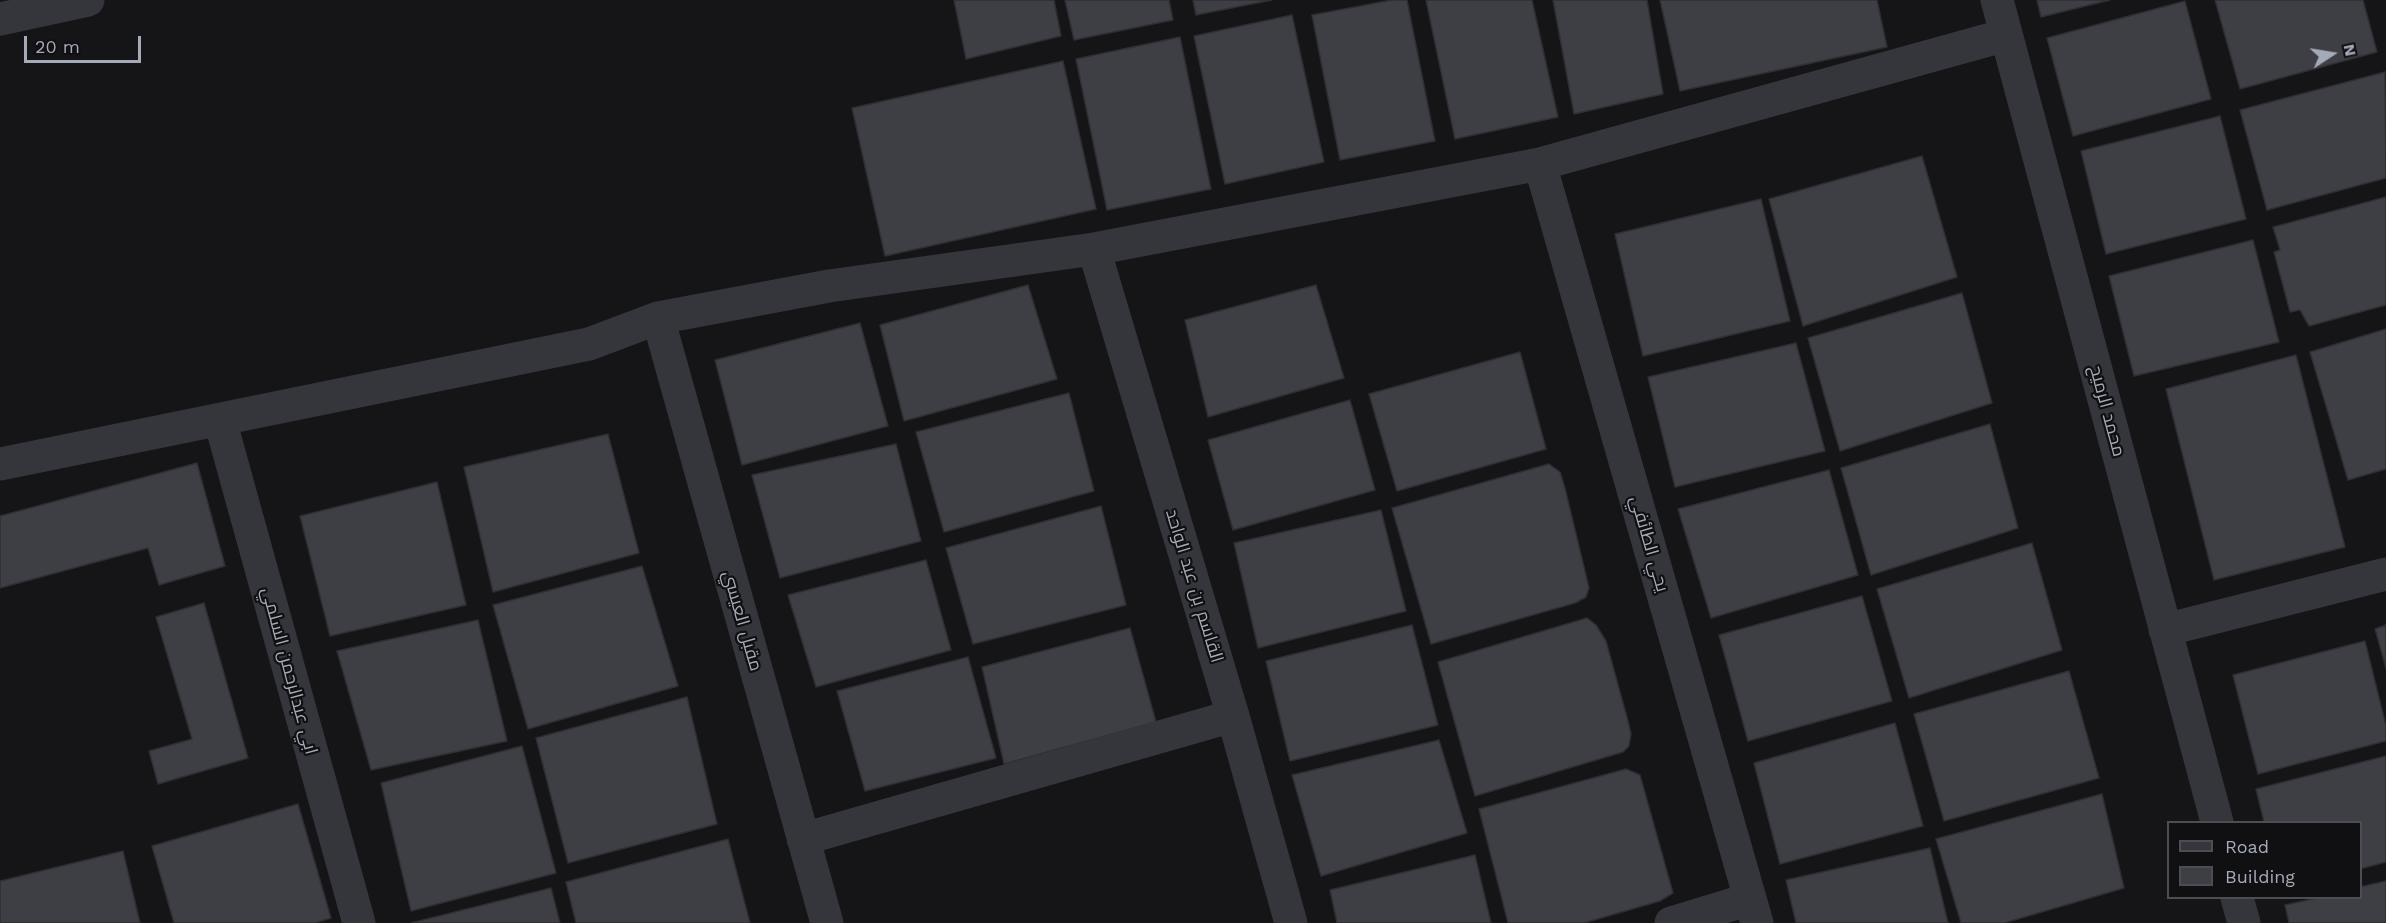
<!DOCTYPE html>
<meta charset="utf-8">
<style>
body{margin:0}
#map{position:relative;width:2386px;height:923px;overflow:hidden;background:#151517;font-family:"Work Sans",sans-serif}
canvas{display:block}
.legend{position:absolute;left:2167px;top:821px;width:195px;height:78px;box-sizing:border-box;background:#101012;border:2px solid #4c4e54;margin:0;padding:8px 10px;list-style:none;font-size:18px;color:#a5aab8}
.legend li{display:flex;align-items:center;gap:12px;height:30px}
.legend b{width:30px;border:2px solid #4c4e54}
.north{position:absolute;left:2302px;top:24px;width:60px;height:60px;-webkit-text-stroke:4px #101012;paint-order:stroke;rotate:78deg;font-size:16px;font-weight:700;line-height:24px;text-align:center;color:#a5aab8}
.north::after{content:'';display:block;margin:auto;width:21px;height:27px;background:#a5aab8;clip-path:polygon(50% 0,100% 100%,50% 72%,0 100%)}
.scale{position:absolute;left:24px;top:36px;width:117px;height:27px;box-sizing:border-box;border:3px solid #a5aab8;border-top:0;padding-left:8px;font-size:18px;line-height:21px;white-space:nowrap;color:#a5aab8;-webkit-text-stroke:4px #101012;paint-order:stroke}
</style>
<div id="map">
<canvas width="2386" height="923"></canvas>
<ul class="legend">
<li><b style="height:8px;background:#35363c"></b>Road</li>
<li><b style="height:16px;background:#3e3f44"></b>Building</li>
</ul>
<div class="north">N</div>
<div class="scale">20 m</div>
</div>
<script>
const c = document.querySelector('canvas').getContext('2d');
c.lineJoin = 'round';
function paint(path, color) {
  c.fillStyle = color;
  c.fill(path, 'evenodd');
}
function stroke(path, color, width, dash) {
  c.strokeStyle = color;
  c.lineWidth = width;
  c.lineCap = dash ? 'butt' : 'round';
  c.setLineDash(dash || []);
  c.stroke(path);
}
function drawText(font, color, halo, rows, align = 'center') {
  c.font = font + ' "Work Sans",Cairo,sans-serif';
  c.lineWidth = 4.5;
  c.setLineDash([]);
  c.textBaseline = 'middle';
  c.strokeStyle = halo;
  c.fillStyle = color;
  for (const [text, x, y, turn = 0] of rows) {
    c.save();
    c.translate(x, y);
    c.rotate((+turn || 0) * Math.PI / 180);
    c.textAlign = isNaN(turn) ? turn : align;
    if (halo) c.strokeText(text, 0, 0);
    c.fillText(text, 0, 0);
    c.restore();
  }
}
const building = new Path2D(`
 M954,0H1054L1061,36L966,59Z
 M1065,0H1169L1173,20L1074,40Z
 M1193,0H1272L1196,15Z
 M1392,0H1407L1435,141L1340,160L1312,15Z
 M1426,0H1532L1558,117L1455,139Z
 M1553,0H1647L1663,94L1574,114Z
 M1660,0H1877L1887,47L1680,91Z
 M2037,0H2110L2041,17Z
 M2215,0H2363L2377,52L2240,89Z
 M2185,1L2211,99L2073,136L2047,38Z
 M1292,15L1324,162L1225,184L1194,36Z
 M1180,37L1211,189L1107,210L1076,59Z
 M1063,61L1096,209L885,256L852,108Z
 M2385,72L2386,178L2267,210L2240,110Z
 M2220,116L2246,219L2106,254L2081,151Z
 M1922,156L1957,277L1803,326L1769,199Z
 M2386,197V305L2309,326L2300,310L2290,312L2274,252L2280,250L2273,227Z
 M1761,199L1790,321L1643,356L1615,234Z
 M2253,240L2279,342L2134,376L2109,276Z
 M1028,285L1057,379L904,421L880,325Z
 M1316,285L1344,378L1208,417L1185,320Z
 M1962,293L1992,403L1840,451L1808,338Z
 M860,323L888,426L742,465L715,360Z
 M2386,329V469L2348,480L2310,352Z
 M1796,343L1825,451L1675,487L1648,377Z
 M1520,352L1546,449L1397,491L1369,394Z
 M2296,355L2345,547L2214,580L2166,389Z
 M1069,393L1094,491L944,532L916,432Z
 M1350,400L1375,490L1233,530L1208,440Z
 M1990,424L2018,528L1871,575L1841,468Z
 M608,434L639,553L493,592L464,467Z
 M896,444L921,541L780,578L752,475Z
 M197,463L225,566L159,585L148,548L0,588V516Z
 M1549,464L1560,472L1565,488L1589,588L1586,597L1575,603L1431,644L1392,508Z
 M1829,470L1858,575L1711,618L1678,509Z
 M437,482L466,605L330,636L300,516Z
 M1101,506L1126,605L973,644L946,548Z
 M1381,510L1406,611L1258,648L1234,543Z
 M2032,543L2062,650L1909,698L1877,589Z
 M926,560L951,650L816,687L788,595Z
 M642,566L678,686L528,729L493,605Z
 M1862,596L1892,701L1748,741L1719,635Z
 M204,603L248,758L158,784L149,751L192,739L156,617Z
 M1587,618L1596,625L1606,641L1628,721L1631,734L1629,746L1623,752L1475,796L1438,662Z
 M478,620L507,741L371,770L337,651Z
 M1412,625L1438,725L1290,761L1266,661Z
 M2386,625V668L2375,629Z
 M1130,628L1156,722L1004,764L982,667Z
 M2365,641L2386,726V741L2258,774L2233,675Z
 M968,657L996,758L865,791L837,691Z
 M2069,671L2099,778L1944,821L1914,714Z
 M687,697L717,824L568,863L536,738Z
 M1895,723L1923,826L1780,864L1754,763Z
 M1439,740L1467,833L1321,876L1292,775Z
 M522,746L556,873L411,911L381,783Z
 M2386,756V862L2360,869V822H2264L2256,789Z
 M1626,769L1640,775L1673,893L1660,901L1584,923H1508L1479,809Z
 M2102,794L2124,888L2004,923H1961L1936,839Z
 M298,804L331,918L315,923H174L152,846Z
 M728,839L750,923H576L566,882Z
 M1930,848L1948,923H1796L1786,880Z
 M123,851L140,923H0V881Z
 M1475,855L1491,923H1337L1330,890Z
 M2386,881V923H2289L2285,905L2317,898H2360V887Z
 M551,888L560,923H411Z`);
paint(building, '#3e3f44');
stroke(building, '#2f2e33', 1.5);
stroke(new Path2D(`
 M1997,0L2217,822
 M0,19L88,0
 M1540,164L1757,923
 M1094,249L1233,716L1291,923
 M658,318L827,923
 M220,420L359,923
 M0,464L589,344L658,318L829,286L1094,249L1540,164L2006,35
 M2165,630L2386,574
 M803,839L1233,716
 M2237,898L2244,923
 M1671,923L1750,899`), '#35363c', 33);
drawText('18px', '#a5aab8', '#101012', [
 ["محمد الرميح",2107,411,75],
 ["يحي الطائفي",1649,544,74],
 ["القاسم بن عبد الواحد",1194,586,73],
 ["مقبل العيسي",742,621,74],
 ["ابي عبدالرحمن السلمي",289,671,75]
]);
</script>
